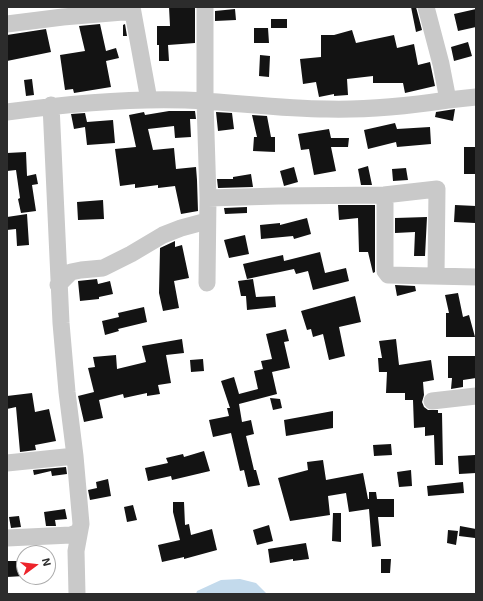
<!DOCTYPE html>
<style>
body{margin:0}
#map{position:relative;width:483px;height:601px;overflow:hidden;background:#fff;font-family:"Exo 2",sans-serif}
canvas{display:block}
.frame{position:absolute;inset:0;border:8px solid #2c2c2c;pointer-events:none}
.north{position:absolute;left:16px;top:545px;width:40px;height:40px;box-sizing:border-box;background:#fff;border:1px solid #ababab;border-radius:50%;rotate:75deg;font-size:11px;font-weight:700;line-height:16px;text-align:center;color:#2c2c2c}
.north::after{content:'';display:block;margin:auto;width:14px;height:18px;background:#ed242b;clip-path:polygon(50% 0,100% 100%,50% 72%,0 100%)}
</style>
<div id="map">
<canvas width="483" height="601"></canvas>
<div class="frame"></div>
<div class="north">N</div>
</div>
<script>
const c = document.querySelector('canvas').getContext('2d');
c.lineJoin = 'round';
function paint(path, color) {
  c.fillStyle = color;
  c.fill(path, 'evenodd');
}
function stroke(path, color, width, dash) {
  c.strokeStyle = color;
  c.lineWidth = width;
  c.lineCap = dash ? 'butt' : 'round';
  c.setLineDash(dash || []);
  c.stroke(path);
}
paint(new Path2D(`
 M240,579L256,583L267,594H196L197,591L221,580Z`), '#c3daec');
paint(new Path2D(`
 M169,7H195V43L168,45L169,61H159V45H157V26H170Z
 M411,7H416L422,30L416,32Z
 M235,9L236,20L215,21V11Z
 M476,9V27L458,31L454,14Z
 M271,19H287V28H271Z
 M100,24L106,51L116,48L119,58L106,61L111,87L74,93L73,89L65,90L60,55L85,51L79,26Z
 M125,24L127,36H123V25Z
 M254,28H268L269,43H254Z
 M46,29L51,52L7,61V35Z
 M352,30L356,43L394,35L397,48L414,44L418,65L430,62L435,86L405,93L403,83H373V76L347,79L348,95L334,96V94L319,97L316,82L303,84L300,59L321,57V35H334Z
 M468,42L472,56L454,61L451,47Z
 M260,55L270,56L269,77L259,76Z
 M32,79L34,95L26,96L24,80Z
 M455,109L453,121L435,117L436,112Z
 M169,111H195L196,119H190L191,137L175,138L174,126L148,129L153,150L174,148L176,169L196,167L197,180L198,211L181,214L175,186L158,188V185L135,188V184L120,186L115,149L136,147L129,115L144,112L145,115Z
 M216,112L232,113L234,129L218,131Z
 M85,113L87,122L113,120L115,143L87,145L85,127L74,129L71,114Z
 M252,115L267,116L271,137H275V152L253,151L254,137H257Z
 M395,123L397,129L430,127L431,144L397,147L396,142L368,149L364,130Z
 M329,129L331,138H349L348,147H331L336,171L314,175L309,149L301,150L298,134Z
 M464,147H476V174H464Z
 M26,152L27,176L36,174L38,184L32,185L36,211L21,213L18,199L20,198L16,170L7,171V153Z
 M368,166L372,185H361L358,169Z
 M294,167L298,182L284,186L280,171Z
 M406,168L408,180L393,181L392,169Z
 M251,174L253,187L218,188L217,179H233V177Z
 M103,200L104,219L78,220L77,202Z
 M338,205H375V272L373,273L368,252H359L358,218L339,220Z
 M455,205L476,206L475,223L454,222Z
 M247,207V213L225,214L224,208Z
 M27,214L29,245L17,246L16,229L7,230V217Z
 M427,217L425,256H414L415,232L395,233V218Z
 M307,218L311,234L294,239L293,236L261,239L260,225L280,223V225Z
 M245,235L249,254L229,258L224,240Z
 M175,241V247L182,245L189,278L174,281L179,308L163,311L159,293L160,248Z
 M320,252L325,273L346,268L349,281L313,290L308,271L296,274L294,269L247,279L243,264L283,255L284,261Z
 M97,279L98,284L110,281L113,294L99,297V299L80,301L78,281Z
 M253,279L256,297L275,296L276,307L247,310L246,296H241L238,281Z
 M395,285L415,286L416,291L397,296Z
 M458,293L463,317L469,315L475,337H446V313H449L445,295Z
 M355,296L361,322L339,327L345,356L329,360L323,334L313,337L311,329L307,330L301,311Z
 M144,307L147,322L118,329L119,331L105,335L102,321L119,317L118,313Z
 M286,329L289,341L284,342L290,368L272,372L277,394L239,404L242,422L251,420L254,434L246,436L254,470H256L260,485L248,487L244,470L240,471L231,433L213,437L209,420L229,416L227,408H230L221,381L234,377L239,394L258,389L254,371L263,369L261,361L272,359L266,334Z
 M182,339L184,353L166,355L171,383L158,385L160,394L147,396V393L124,398L123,394L99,400L103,418L84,422L78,396L94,392L88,368L95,367L93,357L116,355L117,369L146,362L142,346Z
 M396,339L399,365L431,360L434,380L423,382L424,395L422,402L424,407L428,410H438V413H442L443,465H435L434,435L425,436V427L414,428L413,400H405V393H386L387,372H379L378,358H382L379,341Z
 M448,356H476V378L463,380V387L451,389L452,378H448Z
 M203,359L204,371L191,372L190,360Z
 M32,393L35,412L49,409L56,441L35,445L36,450L20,452L16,407L7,409V396Z
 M270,398L280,399L282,408L273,410Z
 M333,411V428L286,436L284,420Z
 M391,444L392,455L374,456L373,445Z
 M204,451L210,471L172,480L171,476L148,481L145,468L168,463L166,458L183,454L184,457Z
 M475,455L476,473L459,474L458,456Z
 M323,460L326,480L363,473L368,499H369V492H376L377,499H394V517H378L381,546L372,547L369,509L349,512L346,493L328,496L330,515L290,521L278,478L308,470L307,462Z
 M66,467L67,474L52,476L51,471L34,475L33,470Z
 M411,470L412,486L399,487L397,472Z
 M108,479L111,496L90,500L88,490L97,488L96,482Z
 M463,482L464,493L428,496L427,486Z
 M173,502H184L185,525L189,524L191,535L212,529L217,550L184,559V557L162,562L158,545L180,540L173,512Z
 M133,505L137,520L127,522L124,507Z
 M65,509L67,519L55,520L56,526H46L44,512Z
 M333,513H341V542L332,541Z
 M19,516L21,527L11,528L9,517Z
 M269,525L273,541L257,545L253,530Z
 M460,526L476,529L475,538L459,536Z
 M448,530L458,531L456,545L447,543Z
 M306,543L309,559L293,561V559L270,563L268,549Z
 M381,559H391L390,573H381Z
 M7,561H24V576L7,577Z`), '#131313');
stroke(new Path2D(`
 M132,7L149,100
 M205,7V101L208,198L207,283
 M7,24L63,17L123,12L133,13
 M448,100L476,97
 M51,105L61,323L67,392L75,456L81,524L76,551L77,594
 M7,112C66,104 125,98 185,100C233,102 280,109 327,109C368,110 408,106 448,100L441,64L426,7
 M384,195L385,200V271L388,275L476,277
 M208,198L278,196L384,195L437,189L436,276
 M58,285L71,272L81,270L103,268L131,254L163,235L181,228L207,221
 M432,401L476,396
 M7,463L75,456
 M7,538L71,535L79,532`), '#c9c9c9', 17);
</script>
